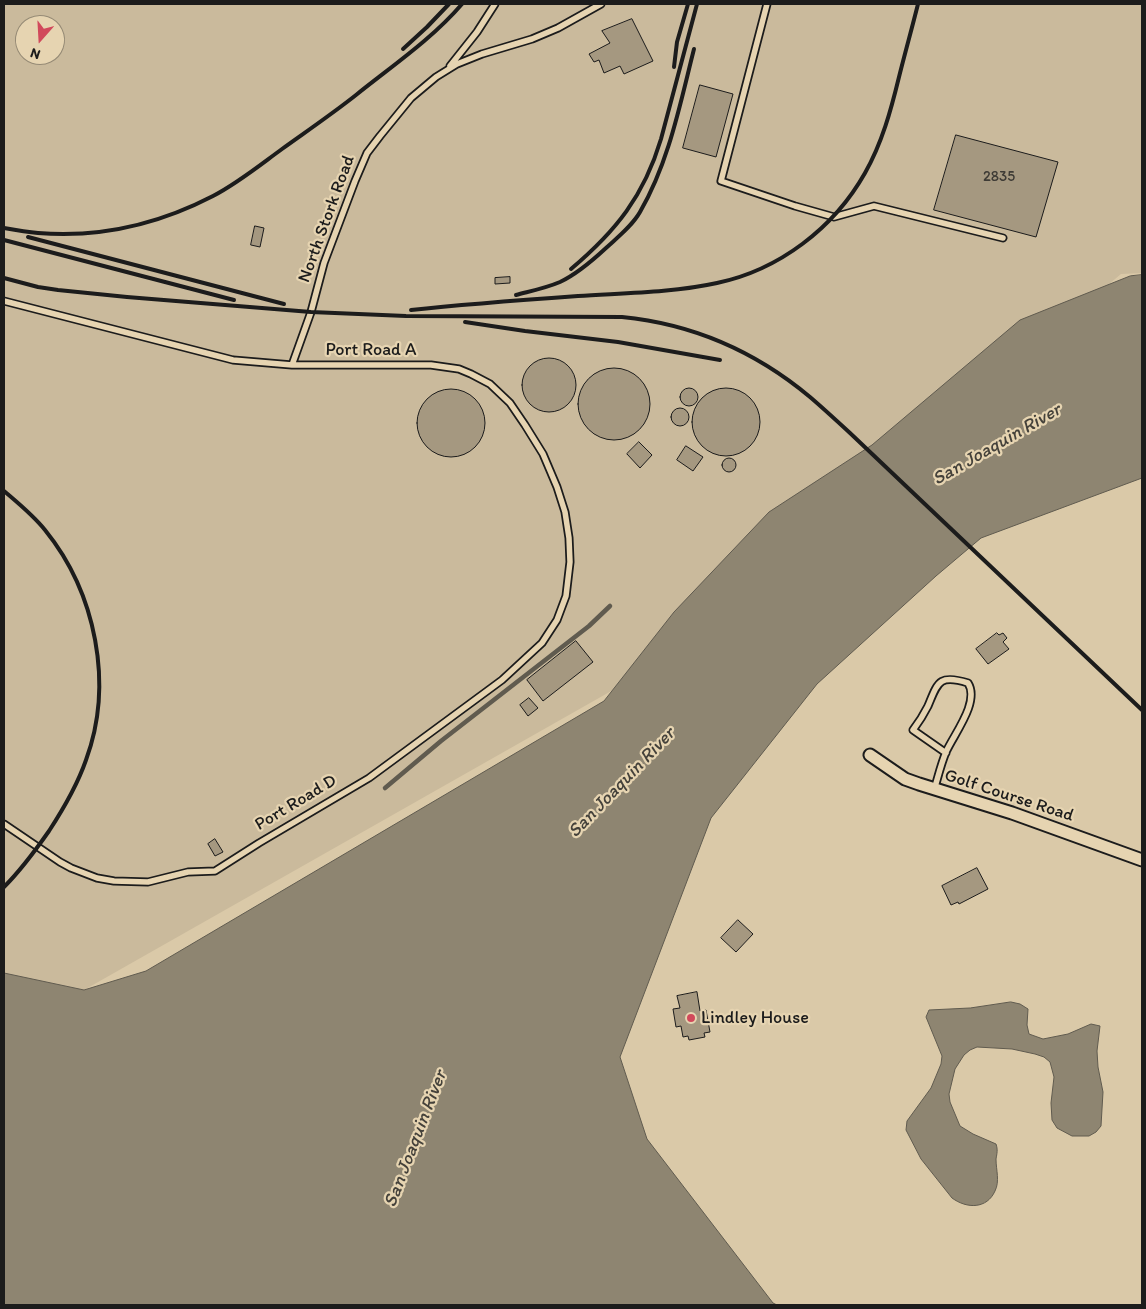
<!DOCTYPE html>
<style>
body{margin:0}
#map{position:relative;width:1146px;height:1309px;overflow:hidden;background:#dac9a8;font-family:Itim,sans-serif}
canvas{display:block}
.frame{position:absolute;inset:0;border:5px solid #1c1c1c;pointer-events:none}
.north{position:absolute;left:15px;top:15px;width:50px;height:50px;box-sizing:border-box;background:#e6d4b1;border:1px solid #958a75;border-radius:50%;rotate:199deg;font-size:14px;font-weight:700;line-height:20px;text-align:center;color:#1c1c1c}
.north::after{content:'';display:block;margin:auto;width:18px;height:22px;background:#d1495b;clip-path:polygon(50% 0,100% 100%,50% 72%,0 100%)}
</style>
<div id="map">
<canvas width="1146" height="1309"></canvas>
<div class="frame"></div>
<div class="north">N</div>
</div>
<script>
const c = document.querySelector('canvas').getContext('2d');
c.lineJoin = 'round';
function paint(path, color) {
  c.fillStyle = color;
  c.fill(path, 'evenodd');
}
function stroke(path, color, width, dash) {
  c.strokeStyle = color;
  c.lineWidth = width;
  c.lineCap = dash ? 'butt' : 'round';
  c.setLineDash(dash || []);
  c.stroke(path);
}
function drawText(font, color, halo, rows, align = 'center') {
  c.font = font + ' Itim,sans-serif';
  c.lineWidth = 4.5;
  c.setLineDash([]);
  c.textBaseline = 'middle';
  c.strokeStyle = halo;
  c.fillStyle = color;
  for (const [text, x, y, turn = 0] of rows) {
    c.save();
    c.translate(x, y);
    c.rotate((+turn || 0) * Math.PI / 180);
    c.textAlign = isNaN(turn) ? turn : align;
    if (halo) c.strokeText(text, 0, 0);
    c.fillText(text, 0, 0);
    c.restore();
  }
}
paint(new Path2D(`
 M4,4H1142V273L1121,274L813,533L613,690L84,990L4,974ZM25,25H55V55H25Z`), '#caba9c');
const water = new Path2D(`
 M1142,275V478L981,538L936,576L817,684L711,818L620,1057L647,1139L773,1303L777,1305H4V973L84,990L146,971L604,701L674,612L769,512L872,445L1020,320L1130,276Z
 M1011,1002L1020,1004L1028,1009L1027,1025L1029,1034L1043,1039L1068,1034L1091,1024L1100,1026L1097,1051L1098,1067L1103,1092L1101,1126L1096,1132L1089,1136H1072L1057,1128L1052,1120L1051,1103L1054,1077L1050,1062L1044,1057L1035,1054L1012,1049L977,1047L970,1050L964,1055L955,1069L949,1094L950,1102L960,1126L973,1134L996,1144C998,1150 997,1153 996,1159C996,1170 1000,1181 995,1191C987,1209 967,1209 952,1198L921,1159L906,1130L907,1121L931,1088L941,1064L942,1056L926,1017L929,1010L970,1008Z`);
paint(water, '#8e8571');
stroke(water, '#605b4f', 1);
stroke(new Path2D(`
 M385,788L441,741L589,626L610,606`), '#605b4f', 4.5);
const building = new Path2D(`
 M632,19L653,61L624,74L620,66L604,73L599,60L594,62L589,54L610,43L602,31Z
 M700,85L733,94L716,157L683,148Z
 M956,135L1058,162L1036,237L934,210Z
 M255,226L264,228L260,247L251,245Z
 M510,277V283L495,284V278Z
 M522 385a27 27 0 1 1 54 0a27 27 0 1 1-54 0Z
 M578 404a36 36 0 1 1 72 0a36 36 0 1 1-72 0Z
 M692 422a34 34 0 1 1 68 0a34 34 0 1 1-68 0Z
 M680 397a9 9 0 1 1 18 0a9 9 0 1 1-18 0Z
 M417 423a34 34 0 1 1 68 0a34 34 0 1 1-68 0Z
 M671 417a9 9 0 1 1 18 0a9 9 0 1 1-18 0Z
 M639,442L652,455L640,468L627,454Z
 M686,446L703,457L693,471L677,460Z
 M722 465a7 7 0 1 1 14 0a7 7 0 1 1-14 0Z
 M997,633L999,635L1003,633L1007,638L1003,642L1009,649L988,664L976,649Z
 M576,641L593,662L543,701L527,680Z
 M529,698L538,708L528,716L520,705Z
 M215,839L223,852L215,856L208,844Z
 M977,868L988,889L959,904L958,902L951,905L942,886Z
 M738,920L753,934L736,952L721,938Z
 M697,992L700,1011L706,1010L710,1032L704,1033L705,1037L689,1040L688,1036L683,1037L681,1026L676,1027L673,1009L680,1008L677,996Z`);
paint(building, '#a59880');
stroke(building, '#1c1c1c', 1);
const service = new Path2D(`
 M767,4L721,181L795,206L834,217L874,206L1003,238
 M450,66L477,32L495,4
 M4,301L233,360L292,365H431L459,369L471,374L490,384L510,403L525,425L543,454L557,487L565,512L569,538L570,562L566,596L557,620L542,643L502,680L369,778L259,843L215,871L188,872L148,882L114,881L97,878L71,868L60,862L4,824
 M292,365L311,312L324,263L355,181L367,153L380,136L411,98L436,77L457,64L482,54L532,39L558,28L601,4
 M934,790C938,777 941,764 946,752C954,734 980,702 968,683C939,674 938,682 928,706C924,714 919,722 913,730L946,753`);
const minor = new Path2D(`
 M870,755L905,779L919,784L1012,813L1142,860`);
stroke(service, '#1c1c1c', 9);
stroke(minor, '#1c1c1c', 15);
stroke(service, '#e6d4b1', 5.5);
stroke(minor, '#e6d4b1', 11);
stroke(new Path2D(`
 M403,49L427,27L449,4
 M674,67L677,42L688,4
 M4,228C15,230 26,232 38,233C99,238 159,224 213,196C238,183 260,165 282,149C307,131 332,114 356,95C392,66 432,39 462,4
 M28,237L284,304
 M4,240L234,300
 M571,269C616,231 644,196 661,139L697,4
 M4,278L38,287L58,290L127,297L311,312L406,316L622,317C693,324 755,351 810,397C824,409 837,421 850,433L1142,710
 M516,295C531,291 546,288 560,282C577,274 592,261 606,248C618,237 632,226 640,212C669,162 680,104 694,49
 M411,310C467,304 522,300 578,296C624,293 671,293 717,283C779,270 834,228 865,173C882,143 891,110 899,77C905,53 912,28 918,4
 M465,322L525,331L618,342L720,360
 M4,491C18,503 33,515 45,530C96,593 114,684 86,760C77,786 64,808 49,831C35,851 21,870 4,887`), '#1c1c1c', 4);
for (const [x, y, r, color] of [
 [691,1018,5,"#d1495b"]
]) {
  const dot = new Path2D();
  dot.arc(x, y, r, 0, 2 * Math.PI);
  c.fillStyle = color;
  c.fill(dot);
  stroke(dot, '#e6d4b1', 2);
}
drawText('15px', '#3e3b35', null, [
 ["2835",999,177]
]);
drawText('18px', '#1c1c1c', '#e6d4b1', [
 ["North Stork Road",327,219,-70],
 ["Port Road A",371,350],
 ["Golf Course Road",1009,796,18],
 ["Port Road D",296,803,-31]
]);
drawText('18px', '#1c1c1c', '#e6d4b1', [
 ["Lindley House",701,1018]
], 'left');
drawText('italic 19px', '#44413a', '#e6d4b1', [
 ["San Joaquin River",997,445,-30],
 ["San Joaquin River",622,783,-46],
 ["San Joaquin River",416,1139,-69]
]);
</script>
